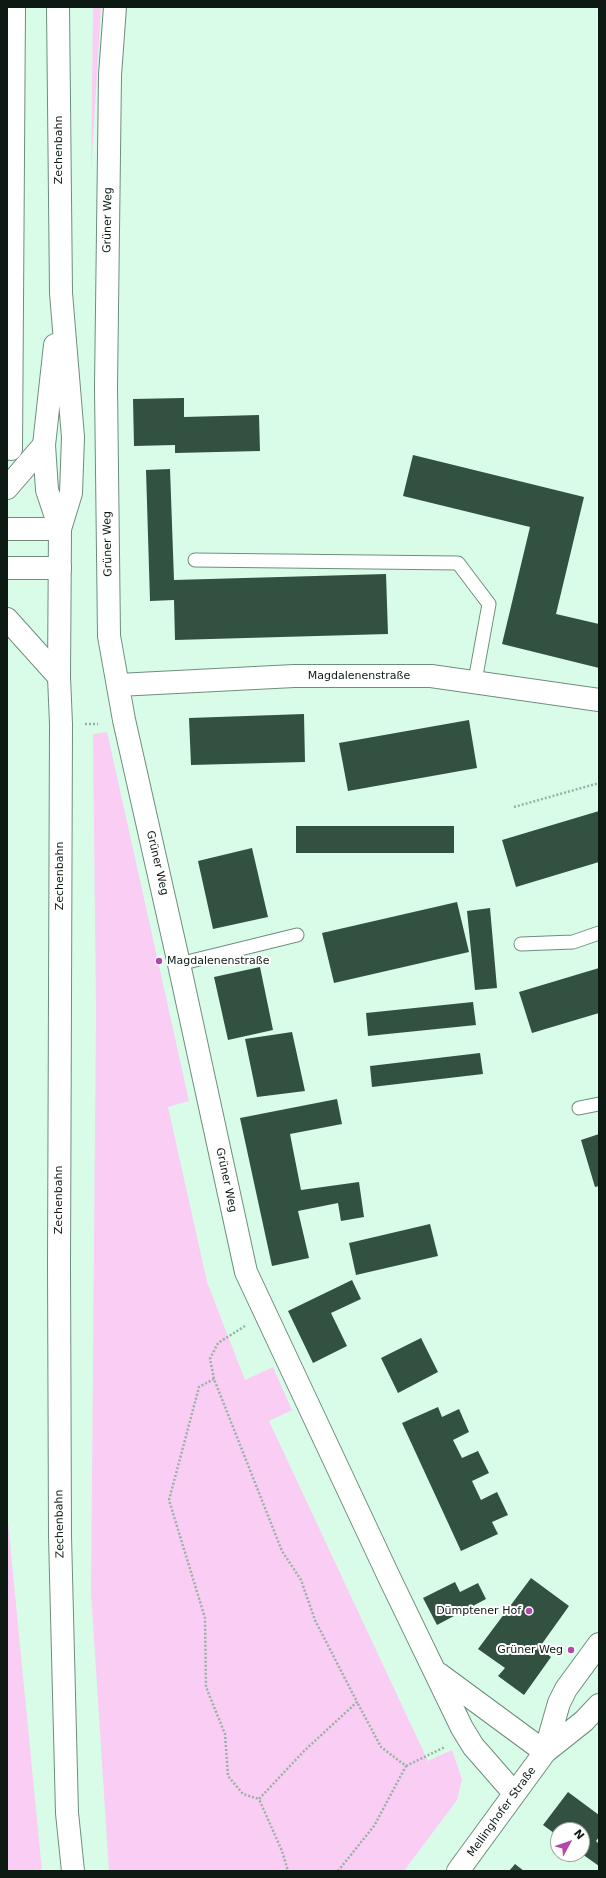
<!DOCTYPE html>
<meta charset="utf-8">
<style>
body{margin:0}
#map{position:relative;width:606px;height:1878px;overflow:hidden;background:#d9fce8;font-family:"DejaVu Sans",sans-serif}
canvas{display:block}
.frame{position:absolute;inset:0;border:8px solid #0d1a13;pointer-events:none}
.north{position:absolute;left:550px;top:1822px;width:40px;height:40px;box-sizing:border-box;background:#fff;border:1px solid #9ea3a1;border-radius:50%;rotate:50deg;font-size:11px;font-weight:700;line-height:16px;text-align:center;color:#0d1a13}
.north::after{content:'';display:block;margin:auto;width:14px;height:18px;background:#b248a9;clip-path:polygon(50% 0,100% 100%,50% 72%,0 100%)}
</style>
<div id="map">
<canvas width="606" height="1878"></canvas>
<div class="frame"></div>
<div class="north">N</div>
</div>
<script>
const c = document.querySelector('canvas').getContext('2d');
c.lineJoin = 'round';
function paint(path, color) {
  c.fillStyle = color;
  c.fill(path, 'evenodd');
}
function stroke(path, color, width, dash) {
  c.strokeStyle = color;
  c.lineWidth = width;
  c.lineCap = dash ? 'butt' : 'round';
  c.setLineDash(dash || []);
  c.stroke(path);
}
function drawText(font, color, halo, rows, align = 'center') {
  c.font = font + ' "DejaVu Sans",sans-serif';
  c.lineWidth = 4;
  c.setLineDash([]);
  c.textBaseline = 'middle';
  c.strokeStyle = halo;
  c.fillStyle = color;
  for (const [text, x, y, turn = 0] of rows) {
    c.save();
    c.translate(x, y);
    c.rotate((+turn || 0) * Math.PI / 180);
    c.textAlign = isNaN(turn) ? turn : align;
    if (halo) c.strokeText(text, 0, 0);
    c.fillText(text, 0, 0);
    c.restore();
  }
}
paint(new Path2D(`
 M93,7H101L91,173Z
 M107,732L189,1101L168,1107L207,1282L245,1380L273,1367L292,1410L269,1421L428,1761L452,1750L462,1779L457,1800L404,1871H109L91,1593L96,1013L93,734Z
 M7,1512L42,1871H7Z`), '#facef4');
paint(new Path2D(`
 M184,398V417L259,415L260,451L175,453V445L134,446L133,399Z
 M413,455L584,497L556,614L599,624V668L502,644L530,527L403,496Z
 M170,469L174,580L386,574L388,634L175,640L174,600L150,601L146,470Z
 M304,714L305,762L191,765L189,718Z
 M469,720L477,768L348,791L339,743Z
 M599,811V862L516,887L502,840Z
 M296,826H454V853H296Z
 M252,848L268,917L213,929L198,861Z
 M457,902L469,952L334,983L322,933Z
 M490,908L497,988L475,990L467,911Z
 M260,967L273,1030L228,1040L214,977Z
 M599,968V1013L532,1033L519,992Z
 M473,1002L476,1025L368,1036L366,1013Z
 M292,1032L305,1091L257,1097L245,1039Z
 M480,1053L483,1074L372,1087L370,1066Z
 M337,1099L342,1124L290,1134L301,1190L359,1182L364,1217L341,1221L338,1203L298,1211L309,1258L272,1266L240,1118Z
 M599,1134V1186L595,1187L581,1140Z
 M430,1224L438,1256L356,1275L349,1243Z
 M352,1280L361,1299L331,1313L347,1346L313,1363L288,1311Z
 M421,1338L438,1372L398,1393L381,1358Z
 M438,1407L442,1417L459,1409L469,1432L453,1440L462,1458L478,1451L489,1473L472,1481L481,1500L497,1492L508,1515L492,1522L498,1534L461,1551L402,1423Z
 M531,1578L569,1606L539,1648L551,1657L524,1695L498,1676L505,1668L478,1649Z
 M455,1582L460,1592L478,1583L486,1599L437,1625L423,1598Z
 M568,1792L599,1815V1837L596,1841L599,1844V1866L582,1854V1830H558V1836L543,1825Z
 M515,1864L524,1871H509Z`), '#335141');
const service = new Path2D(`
 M195,560L458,563L489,604L475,681
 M521,944L573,942L599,933
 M179,964L297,935
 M579,1108L599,1104`);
const minor = new Path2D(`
 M115,7L110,75L106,387L109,636L124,720L179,964L246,1272L389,1577L462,1728L473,1746L514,1793
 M11,449L14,7
 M118,685L294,676H431L599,700
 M439,1674L545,1752`);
const secondary = new Path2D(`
 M58,7L61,293L73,437L71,493L60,529L59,677L61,724L59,1264L60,1536L67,1813L73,1871
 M55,345L44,445L47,490L60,529
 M545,1752L559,1703L566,1689L599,1644
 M458,1871L545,1752L584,1721L599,1705`);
const motorway = new Path2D(`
 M7,488L44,445
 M7,529H60
 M7,568H60
 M7,619L59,677`);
stroke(service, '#6e8e7c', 15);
stroke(minor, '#6e8e7c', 24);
stroke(secondary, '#6e8e7c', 24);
stroke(motorway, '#6e8e7c', 24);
stroke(new Path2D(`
 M85,724H98
 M514,807L599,783
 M245,1326L218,1343L210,1359L214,1379L282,1551L301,1580L315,1620L357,1702L304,1751L259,1799L282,1851L288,1871
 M214,1379L199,1387L169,1500L205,1618L206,1687L225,1734L228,1776L243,1794L259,1799
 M406,1766L445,1747
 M338,1871L374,1826L406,1766L381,1747L357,1702`), '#96b2a2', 2.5, [2, 2]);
stroke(service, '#fff', 13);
stroke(minor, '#fff', 22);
stroke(secondary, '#fff', 22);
stroke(motorway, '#fff', 22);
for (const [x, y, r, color] of [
 [159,961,4,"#b248a9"],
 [529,1611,4,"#b248a9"],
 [571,1650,4,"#b248a9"]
]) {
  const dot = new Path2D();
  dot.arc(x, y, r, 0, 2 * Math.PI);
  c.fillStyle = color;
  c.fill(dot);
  stroke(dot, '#fff', 1.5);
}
drawText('11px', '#0d1a13', '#fff', [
 ["Zechenbahn",59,150,-90],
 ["Grüner Weg",108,220,-89],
 ["Grüner Weg",108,544,-91],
 ["Magdalenenstraße",359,676],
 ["Grüner Weg",157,863,77],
 ["Zechenbahn",60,876,-90],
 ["Grüner Weg",226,1180,78],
 ["Zechenbahn",59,1200,-90],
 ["Zechenbahn",60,1524,-91],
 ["Mellinghofer Straße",502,1812,-54]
]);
drawText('11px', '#0d1a13', '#fff', [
 ["Magdalenenstraße",167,961,"left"],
 ["Dümptener Hof",521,1611],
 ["Grüner Weg",563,1650]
], 'right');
</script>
